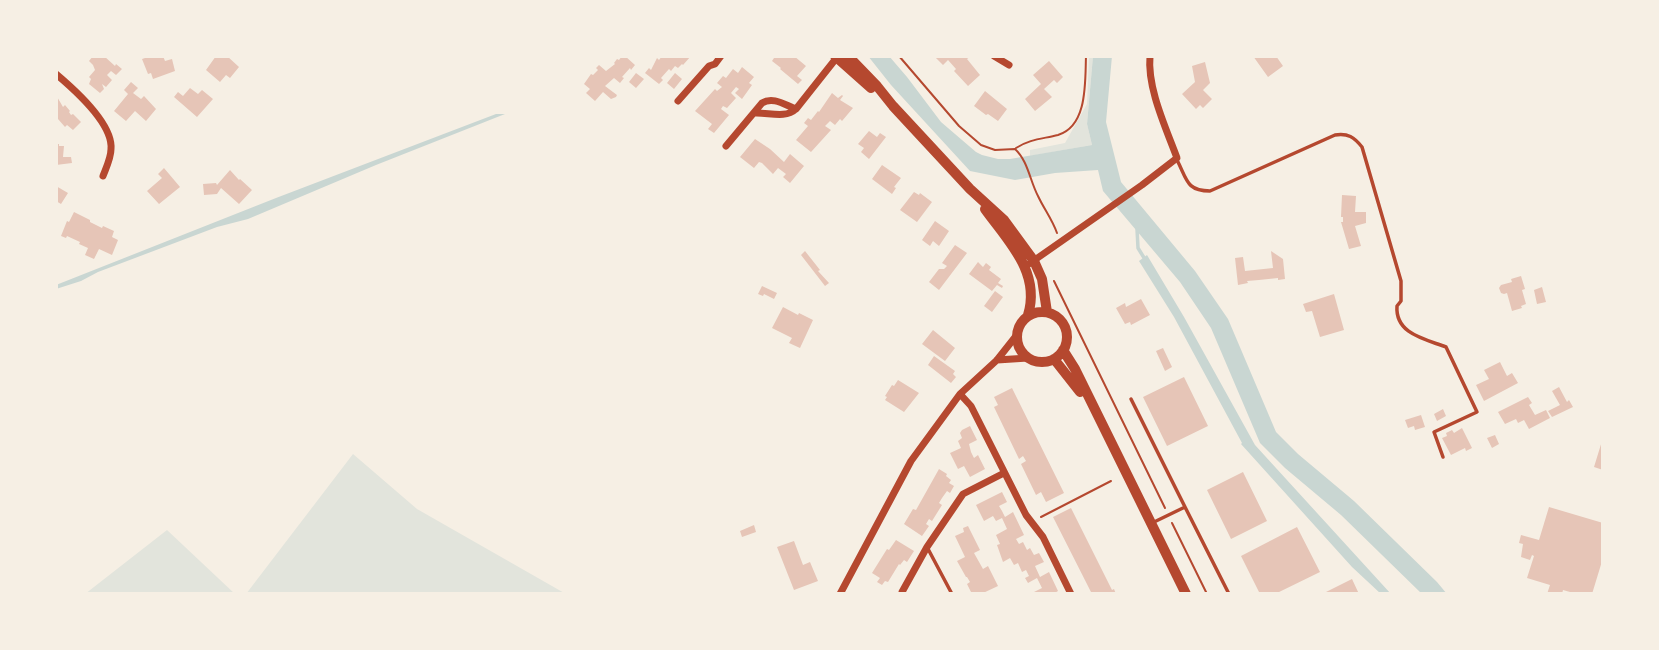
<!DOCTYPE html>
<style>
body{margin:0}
#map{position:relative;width:1659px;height:650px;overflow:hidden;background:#f6efe4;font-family:"Crimson Pro",serif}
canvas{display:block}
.frame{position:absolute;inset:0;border:58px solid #f6efe4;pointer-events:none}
</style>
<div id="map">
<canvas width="1659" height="650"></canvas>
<div class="frame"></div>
</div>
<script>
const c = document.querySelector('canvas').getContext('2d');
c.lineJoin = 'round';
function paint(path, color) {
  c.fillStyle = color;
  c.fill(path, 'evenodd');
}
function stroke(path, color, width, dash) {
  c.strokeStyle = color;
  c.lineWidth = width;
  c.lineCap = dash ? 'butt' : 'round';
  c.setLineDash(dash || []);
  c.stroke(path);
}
paint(new Path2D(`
 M1089,56H1093L1087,124L1092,145L1030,156V150L1065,143L1087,104Z
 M353,454L417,509L566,594H246Z
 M167,530L235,594H85Z`), '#e2e4dc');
paint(new Path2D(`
 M868,56H889L907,77L941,122L976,152L982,155L998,159H1010L1092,145L1087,124L1093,56H1112L1106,122L1121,182L1195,271L1228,319L1276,432L1298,454L1354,501L1437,582L1447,594H1422L1341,515L1285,468L1260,443L1211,328L1180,282L1103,191L1098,170L1055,173L1015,180L970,171L891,85Z
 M496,114H505L376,165L248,219L217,227L98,272L81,281L56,289V285L276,198Z
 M1147,255L1184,317L1255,445L1391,594H1381L1352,567L1241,444L1242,443L1174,317L1139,261Z`), '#c9d6d2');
stroke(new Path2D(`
 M1137,229L1138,248L1146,261`), '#c9d6d2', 3.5);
paint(new Path2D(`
 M93,56H104L115,66L116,64L122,69L116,75L111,71L107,75L112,80L106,87L102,84L104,89L100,93L89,84L91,79L89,77L95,70L93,65L89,61Z
 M151,56H163L165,61L172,59L175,71L153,79L151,73L148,74L142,59Z
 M216,56H227L239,67L230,78L226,75L220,82L206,70Z
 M622,56H625L635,65L631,70L630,68L622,77L624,78L620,83L614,78L605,86L617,95L616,97L611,99L603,92L595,101L586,93L590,89L584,84L591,74L593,75L598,70L596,68L599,65L606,71L615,64L614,63L617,59L619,60Z
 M662,56H691L683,65L682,64L678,68L675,66L671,71L669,69L661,78L663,80L659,84L645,73L649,68L651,70L657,58L659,60Z
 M771,56H794L806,66L797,76L802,80L798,84L780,69L781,68L772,61L774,58Z
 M934,56H971L967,59L980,75L968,86L954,71L956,69L948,60L943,65Z
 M1253,56H1276L1283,66L1268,77Z
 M1049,61L1063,77L1057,83L1054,80L1044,89L1052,97L1035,111L1025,99L1041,84L1033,75Z
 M1205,62L1210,83L1203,90L1212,99L1203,108L1200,105L1196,109L1182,94L1195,82L1192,66Z
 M742,67L754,77L749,83L752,85L742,99L735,93L739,89L736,87L731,93L736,98L727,108L723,106L721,109L729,115L714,133L708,129L712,124L695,111L715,89L717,91L722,87L717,83L723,76L726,78L733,69L738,73Z
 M636,73L644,79L636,88L629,82Z
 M675,73L682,79L674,89L667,83Z
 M131,82L138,88L133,93L141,99L144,96L156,109L146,121L135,111L126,121L114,111L128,94L124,90Z
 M190,88L198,94L202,90L213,99L197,117L174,97L178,92L183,96Z
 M985,91L1007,109L998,121L988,114L986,115L974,106Z
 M832,93L838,98L842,95L843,96L840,100L853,108L842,121L840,119L835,125L830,121L825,126L831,130L811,152L796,140L808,126L804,123L808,118L811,120L818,111L819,112Z
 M56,95L63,107L65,105L70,111L69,112L71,115L73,114L81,122L73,130L67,125L65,127L58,119L56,121Z
 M869,131L877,137L880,133L886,137L869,159L861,152L864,148L858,144Z
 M755,139L770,149L784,162L790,154L804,166L790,183L783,177L786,174L778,168L773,174L762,163L759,162L754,168L740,157Z
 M56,144H59V146H64L63,157H71L72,163L56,165Z
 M882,165L901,178L894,187L896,188L892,194L872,179Z
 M164,168L180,187L159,204L147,191L162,178L158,174Z
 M230,170L239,180L240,179L252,190L239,204L221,188L217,194L204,195L203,184L216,183L217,185Z
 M56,186L68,193L61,204L56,201Z
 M914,192L919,195L920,193L932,202L917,222L900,210Z
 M1342,195L1356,196L1355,212H1366V223L1355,226L1361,246L1349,249L1341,222H1343V217H1341Z
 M74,212L90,220V222L102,228L103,226L114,231L112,237L118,240L112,255L99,249L94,259L85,255L88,248L79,244L80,242L67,236L66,238L61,236L67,221L69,222Z
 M935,221L949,231L939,246L933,241L930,246L922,240Z
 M955,245L967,253L939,290L929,282L939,269H944L947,266L942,263Z
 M805,251L820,270L818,271L829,283L825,286L801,255Z
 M1271,251L1283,259L1285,279L1278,280V278L1259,280L1247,281L1248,283L1238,285L1235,258L1243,257L1245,271L1273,268Z
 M978,262L983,267L986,263L991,267L989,270L1001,279L998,283L1003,286L1002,288L997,285L992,291L969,274Z
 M1521,276L1525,289L1522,290L1526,304L1521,306L1522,308L1512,311L1507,293L1504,294L1501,293L1499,288L1501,285L1512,282L1511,279Z
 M762,286L777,293L774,299L764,294L763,296L758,294Z
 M1542,287L1546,302L1537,304L1534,290Z
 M995,291L1003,297L992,312L984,306Z
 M1334,294L1344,330L1320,337L1312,311L1306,312L1303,304Z
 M1141,299L1150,315L1131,325L1130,322L1125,324L1116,308L1125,303L1126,307Z
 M783,307L798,315L799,313L813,320L800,348L789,343L792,338L772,328Z
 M933,330L955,348L945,361L922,344Z
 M1163,348L1172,367L1165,371L1156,351Z
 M934,356L955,371L953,374L956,377L951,383L928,365Z
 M1500,362L1507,376L1512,373L1518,383L1484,401L1476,385L1489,379L1484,370Z
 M1184,377L1208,426L1167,446L1143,397Z
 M898,380L919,393L904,412L885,400L887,397L885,396L892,385L894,386Z
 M1559,387L1567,402L1569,400L1573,407L1552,417L1548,411L1560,405L1552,391Z
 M1012,388L1064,493L1046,502L1041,492L1036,495L1021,464L1026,461L1023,456L1019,459L994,407L998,405L994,397Z
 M1528,397L1532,403L1529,405L1535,415L1546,410L1550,418L1529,429L1524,420L1518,423L1516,419L1505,424L1498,412Z
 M1443,409L1446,416L1437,421L1434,414Z
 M1421,415L1425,427L1415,430L1414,426L1408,428L1405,420Z
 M970,426L977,440L969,444L971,452L974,458L978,455L985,469L970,477L964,466L958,469L950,453L961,448L958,441L962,438L960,433L962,430Z
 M1462,428L1472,448L1466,451L1465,448L1451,455L1442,438L1447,436L1446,433L1452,430L1454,433Z
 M1495,435L1499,444L1492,448L1487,438Z
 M1602,441H1603V470L1594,467Z
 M939,469L947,474L946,476L951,480L949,483L954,486L950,493L947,491L942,498L939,503L942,505L932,521L929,519L926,524L929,526L922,536L904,524L913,509L916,510Z
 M1243,472L1267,521L1231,539L1207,490Z
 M1002,492L1007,502L999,506L1002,511L1005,517L1013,512L1024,535L1016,539L1019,544L1023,542L1027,550L1030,548L1034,555L1039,553L1044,562L1035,566L1040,577L1049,572L1058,591L1053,594H1036L1034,592L1042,588L1037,578L1028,583L1025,578L1029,576L1026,570L1022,572L1018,563L1014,565L1010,558L1003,562L997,545L1000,544L996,535L1007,529L1002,518L996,521L993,516L984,521L976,505Z
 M1549,507L1603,523V558L1592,594H1577L1563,590L1562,594H1547L1550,585L1527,578L1534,556L1532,555L1530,560L1521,557L1523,544L1519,543L1521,535L1539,540Z
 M1071,508L1112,590L1114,589L1116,594H1092L1053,517Z
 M754,525L756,532L742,537L740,531Z
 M968,526L980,550L974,553L983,569L988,566L998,586L981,594H972L967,584L970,582L967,577H966L957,561L965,557L955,536L964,532L963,528Z
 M1297,527L1320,572L1275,594H1260L1241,556Z
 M896,540L914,551L907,562L904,560L900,565L899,564L888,582L885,581L882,585L877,582L880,578L872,573L887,549L889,550Z
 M794,541L803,565L810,562L818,581L794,590L777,547Z
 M1352,579L1359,594H1322Z`), '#e6c5b7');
stroke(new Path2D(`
 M899,56L959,126L981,145L995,150L1015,149C1028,161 1030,181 1038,196C1044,209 1052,219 1057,233
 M1016,148C1030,139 1042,139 1058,135C1088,126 1085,81 1086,56
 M1054,281L1165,508
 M1041,517L1111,481
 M1172,523L1207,594`), '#b5482f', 2);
stroke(new Path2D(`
 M1177,160C1187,179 1186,191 1210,191L1335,135C1348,133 1354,137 1362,147L1401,281V301L1397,306C1395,334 1425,339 1446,347L1477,412L1434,432L1443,457
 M1131,399L1185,507
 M1152,523L1185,507L1229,594
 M927,547L952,594`), '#b5482f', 3.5);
stroke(new Path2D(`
 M994,56L1009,65
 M56,74C75,90 113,124 111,149C111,158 106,168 103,176
 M678,101L709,66L715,64L721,56
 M754,113C768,112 785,119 796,109
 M726,146L762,103C773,96 785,105 796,109L838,56
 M1026,266L1142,185L1177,158C1166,128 1147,88 1150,56
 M997,360L1028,358
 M960,394L971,406L1026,515L1043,537L1071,594
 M840,594L911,461L960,394L997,360L1016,336
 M902,594V592L927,547L963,494L1004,473`), '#b5482f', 7);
stroke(new Path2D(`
 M835,56L871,88
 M848,56L877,86L893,106L970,189L1004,220L1034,261L1042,279L1047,312
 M985,209C1008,241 1041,272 1028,315
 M1017 337a25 25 0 1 1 50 0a25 25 0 1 1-50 0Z
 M1063,350L1075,369L1186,594
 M1054,359L1080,392`), '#b5482f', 10);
</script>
